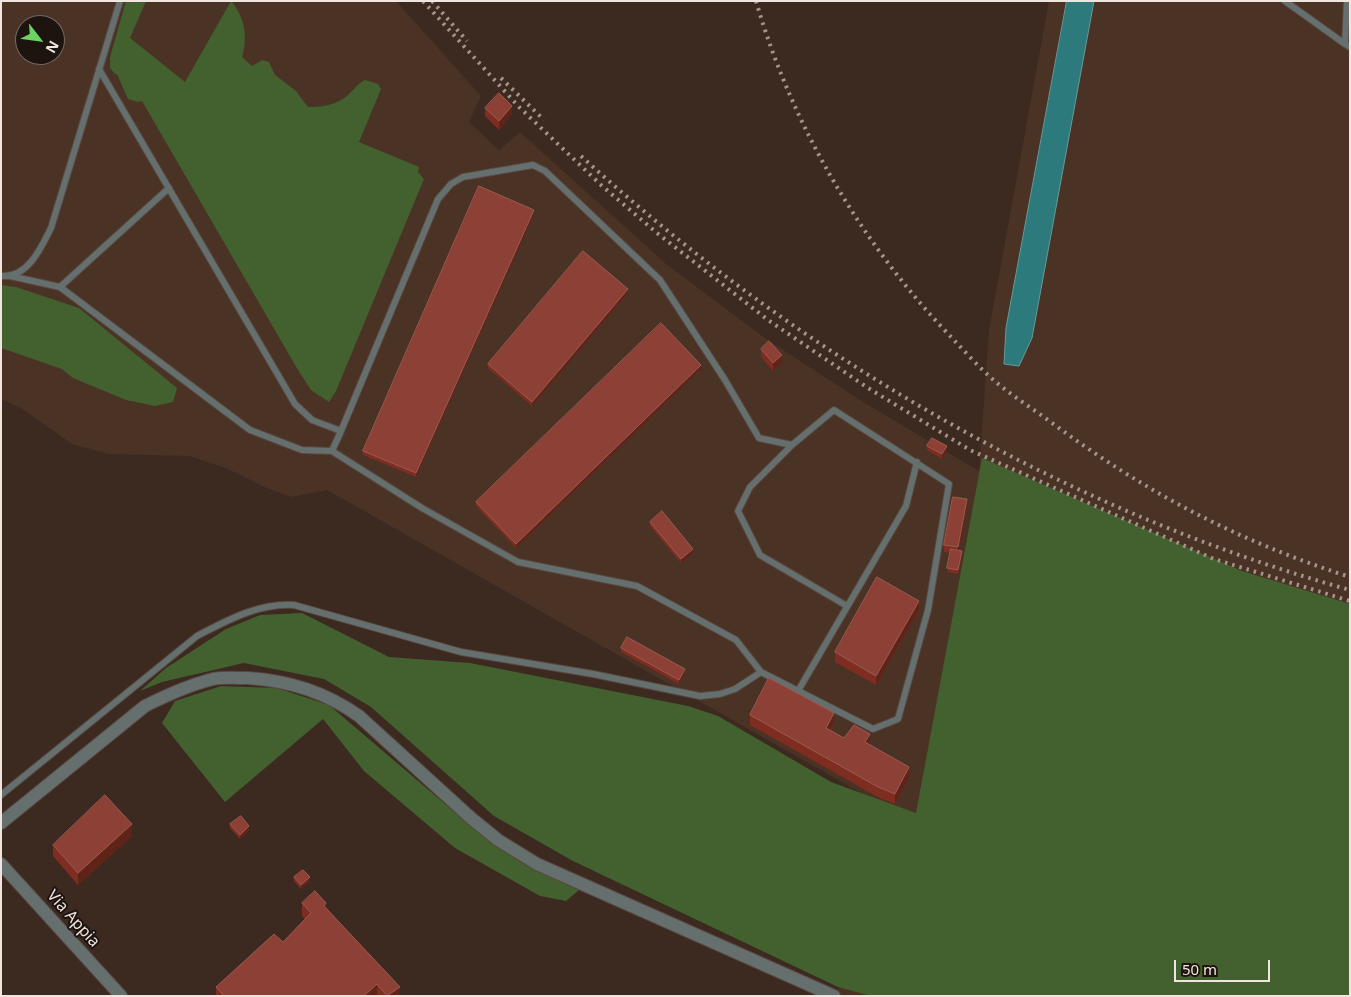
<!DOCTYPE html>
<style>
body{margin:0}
#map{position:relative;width:1351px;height:997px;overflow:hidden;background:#3c2920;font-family:"Noto Sans",sans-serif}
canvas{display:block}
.frame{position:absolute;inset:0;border:2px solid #f1e5df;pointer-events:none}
.north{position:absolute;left:15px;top:15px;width:50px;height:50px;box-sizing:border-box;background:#1d1410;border:1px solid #726863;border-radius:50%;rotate:120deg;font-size:14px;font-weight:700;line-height:20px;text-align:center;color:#f1e5df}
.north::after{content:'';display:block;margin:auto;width:18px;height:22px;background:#6bd363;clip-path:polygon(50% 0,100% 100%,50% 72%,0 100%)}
.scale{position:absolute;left:1174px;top:960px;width:96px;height:22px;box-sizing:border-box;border:2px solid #f1e5df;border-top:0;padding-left:6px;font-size:15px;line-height:18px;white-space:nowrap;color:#f1e5df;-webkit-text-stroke:4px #1d1410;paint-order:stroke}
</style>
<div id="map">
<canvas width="1351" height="997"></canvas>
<div class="frame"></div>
<div class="north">N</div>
<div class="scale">50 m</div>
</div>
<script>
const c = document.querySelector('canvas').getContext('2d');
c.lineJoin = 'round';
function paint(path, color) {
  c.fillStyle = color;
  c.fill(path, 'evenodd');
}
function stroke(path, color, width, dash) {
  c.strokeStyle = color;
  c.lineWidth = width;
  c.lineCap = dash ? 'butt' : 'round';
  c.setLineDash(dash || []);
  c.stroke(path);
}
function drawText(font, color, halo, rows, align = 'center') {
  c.font = font + ' "Noto Sans",sans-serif';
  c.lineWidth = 4;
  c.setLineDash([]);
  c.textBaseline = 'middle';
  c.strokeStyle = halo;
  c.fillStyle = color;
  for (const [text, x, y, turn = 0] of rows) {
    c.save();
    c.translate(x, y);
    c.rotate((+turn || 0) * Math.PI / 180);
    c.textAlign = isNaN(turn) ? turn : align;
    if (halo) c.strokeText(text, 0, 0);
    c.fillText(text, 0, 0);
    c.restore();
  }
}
paint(new Path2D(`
 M1,1H396L481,96L469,122L499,150L520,132L665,263L765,338L860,400L979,471L989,330L1049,1H1350V996H836L916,813L870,798L327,490L291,497L269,489L226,468L190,456L108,454L72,444L21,408L1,399ZM25,25H55V55H25Z`), '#4a3225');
paint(new Path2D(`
 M126,1H146L130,38L185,82L231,1C245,17 248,38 242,57L252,66L262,60L269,62L275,75L296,91L308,107C322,107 336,105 347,96C354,90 357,84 365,80L378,84L381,89L359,142L419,167L418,172L424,179L336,391L329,402L311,390L298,370L142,101L138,102L128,99L117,74H115L110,68V57Z
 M1,285L16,287L79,308L177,388L173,402L155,406L126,400L73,378L62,369L1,348Z
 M982,458L1242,571L1350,604V996H871L838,987L573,861L494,816L371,707L324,679L244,663L162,682L140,691L166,668L226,629L260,615L302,613L389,657L470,663L688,706L718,716L831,782L916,813Z
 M221,686L277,688L329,705L492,844L579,890L566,901L540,896L455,848L364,771L323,719L225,802L162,723L175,701Z`), '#43612e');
const water = new Path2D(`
 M1067,1H1094L1032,338L1019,366L1004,364L1006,328Z`);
paint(water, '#2c7a7c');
stroke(water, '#679a9a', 1);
const lane = new Path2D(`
 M1285,1L1345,44
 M1347,1L1345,44L1350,47
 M99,69L295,404L312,420L341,431L438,199L451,184L463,177L533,165L545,171L660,280L725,380L759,438L792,445
 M1,276C28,278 41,248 51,228L120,1
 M10,276L60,287L250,430L302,450L332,451
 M60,287L169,188
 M341,431L332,451L422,508L518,562L637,586L736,640L761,672L873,729L898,719L928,610L949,484L834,410L792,445L750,487L738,511L760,555L847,606
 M798,691L906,506L917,462
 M1,795L197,636C228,620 258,603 294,605L461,652L593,674L700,696L720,694L735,689L761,672`);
const street = new Path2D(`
 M1,823L145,706C167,695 189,685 213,679C224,677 237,678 248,678C290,681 325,692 359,716L471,818L498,840L537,864L834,996
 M1,864L121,996`);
stroke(lane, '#59473f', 8);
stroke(street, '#59473f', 14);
stroke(lane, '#646f6e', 6);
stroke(street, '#646f6e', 12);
stroke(new Path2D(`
 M423,1L519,107L601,185L657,233L768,320L868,388L970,450L1214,559L1350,601
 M432,1L467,41
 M756,1C792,126 862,245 953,339C968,355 984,373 1002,387C1017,399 1033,409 1048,420C1145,492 1235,540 1350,577
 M501,78L544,120
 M581,156C800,356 1064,510 1350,590`), '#a3948c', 4, [2.5, 5]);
paint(new Path2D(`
 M485,108L512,114L499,130L485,116Z
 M534,214L416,477L363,455V451Z
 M628,293L532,406L488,368V364Z
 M761,349L782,363L773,371L761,357Z
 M701,369L516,548L476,506V502Z
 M927,446L947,450L942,459L927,450Z
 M967,507L959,550L962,555L958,574L947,572L950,553L944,552V545Z
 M650,522L693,553L681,563L650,526Z
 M919,610L876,685L835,662V652Z
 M621,648L685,673L679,684L621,652Z
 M750,715L834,723L831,730L844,738L870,744L909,777L895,804L878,797L750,725Z
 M230,824L249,830L240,839L230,828Z
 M132,836L78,885L53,856V845Z
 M294,877L310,881L301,889L294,881Z
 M302,903L326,907L400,996H216V987L283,942L305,919L302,916Z`), '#802d21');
paint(new Path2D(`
 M512,106V114L499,130V121Z
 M534,210V214L416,477V473Z
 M628,289V293L532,406V402Z
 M782,355V363L773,371V363Z
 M701,365V369L516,548V544Z
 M947,446V450L942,459V454Z
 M967,499V507L958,555V547Z
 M693,549V553L681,563V559Z
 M962,551V555L958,574V570Z
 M919,601V610L876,685V676Z
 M685,669V673L679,684V680Z
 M834,713V723L826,738V728Z
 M870,734V744L865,742Z
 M909,767V777L895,804V794Z
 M132,824V836L78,885V873Z
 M249,826V830L240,839V835Z
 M310,877V881L301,889V885Z
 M377,984V996H364Z
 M400,987V996H387Z`), '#602318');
const building = new Path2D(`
 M499,93L512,106L499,121L485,108Z
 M479,186L534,210L416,473L363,451Z
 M583,251L628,289L532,402L488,364Z
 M661,323L701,365L516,544L476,502Z
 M769,341L782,355L773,363L761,349Z
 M932,438L947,446L942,454L927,446Z
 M953,497L967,499L958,547L944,545Z
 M662,511L693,549L681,559L650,522Z
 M951,549L962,551L958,570L947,568Z
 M877,577L919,601L876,676L835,652Z
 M627,637L685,669L679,680L621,648Z
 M769,678L834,713L826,728L844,738L854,725L870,734L865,742L909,767L895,794L878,787L750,715Z
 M105,795L132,824L78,873L53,845Z
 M241,816L249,826L240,835L230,824Z
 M303,870L310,877L301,885L294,877Z
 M315,891L326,903L324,906L400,987L387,996L377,984L364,996H224L216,987L274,934L283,942L311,913L302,903Z`);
paint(building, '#8d4136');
stroke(building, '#9c5a50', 1);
drawText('16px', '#f1e5df', '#1d1410', [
 ["Via Appia",73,919,48]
]);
</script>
